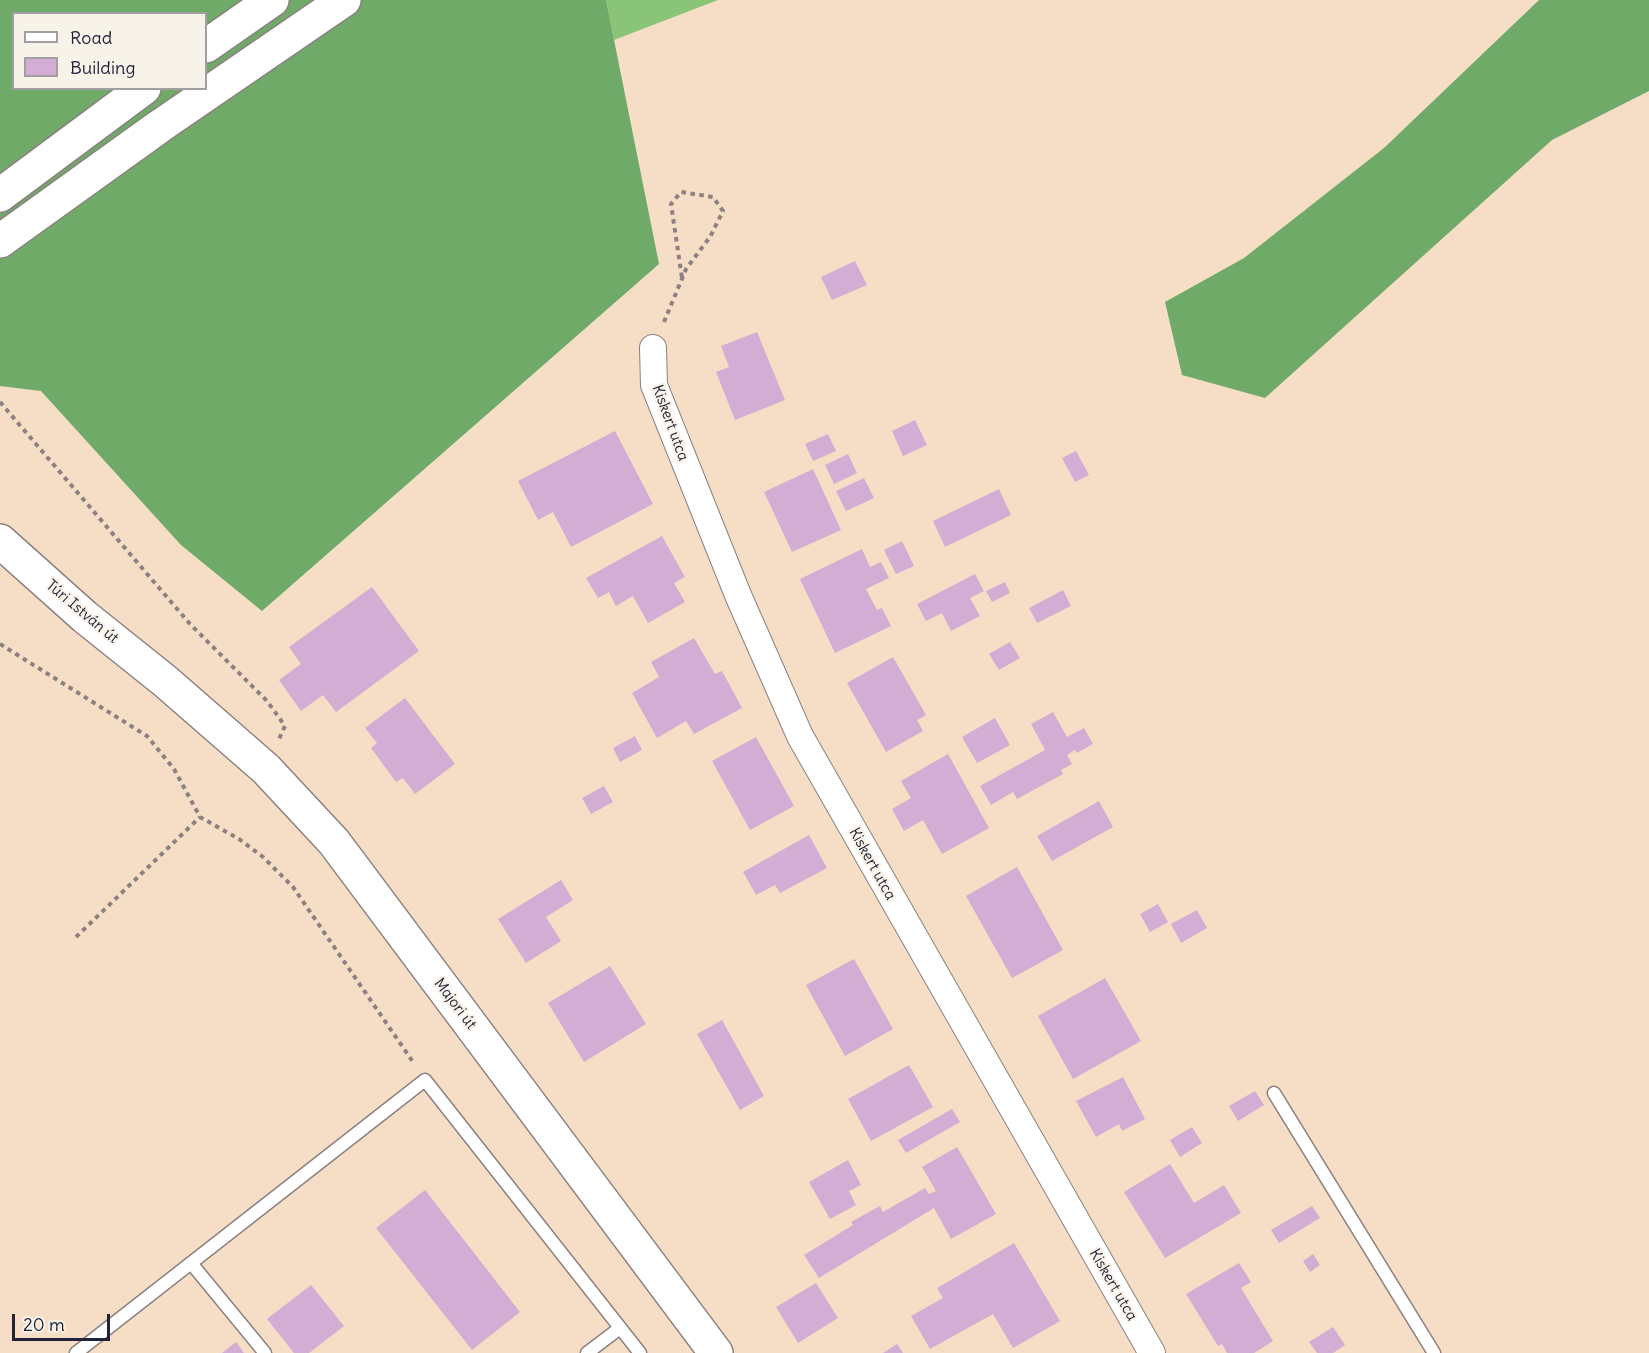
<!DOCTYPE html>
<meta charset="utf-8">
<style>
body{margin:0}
#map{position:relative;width:1649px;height:1353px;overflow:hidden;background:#f5dec5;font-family:Delius,sans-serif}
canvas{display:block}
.legend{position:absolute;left:12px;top:12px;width:195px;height:78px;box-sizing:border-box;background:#f7f3e8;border:2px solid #a29fa3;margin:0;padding:8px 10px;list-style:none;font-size:18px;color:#22223b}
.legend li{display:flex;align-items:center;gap:12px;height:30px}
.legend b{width:30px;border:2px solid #a29fa3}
.scale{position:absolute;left:12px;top:1314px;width:98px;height:27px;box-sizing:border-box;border:3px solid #22223b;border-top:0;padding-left:8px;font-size:18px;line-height:21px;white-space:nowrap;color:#22223b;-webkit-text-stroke:4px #f7f3e8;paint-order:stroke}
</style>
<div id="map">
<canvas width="1649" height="1353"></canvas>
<ul class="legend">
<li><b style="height:8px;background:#fff"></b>Road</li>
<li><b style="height:16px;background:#d3add3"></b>Building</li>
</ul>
<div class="scale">20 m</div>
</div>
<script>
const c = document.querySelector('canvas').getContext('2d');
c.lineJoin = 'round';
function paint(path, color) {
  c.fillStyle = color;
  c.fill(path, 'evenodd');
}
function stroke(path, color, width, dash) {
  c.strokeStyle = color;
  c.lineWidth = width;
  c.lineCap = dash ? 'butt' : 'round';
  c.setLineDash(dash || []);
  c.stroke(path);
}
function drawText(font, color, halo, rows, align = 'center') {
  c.font = font + ' Delius,sans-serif';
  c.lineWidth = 4.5;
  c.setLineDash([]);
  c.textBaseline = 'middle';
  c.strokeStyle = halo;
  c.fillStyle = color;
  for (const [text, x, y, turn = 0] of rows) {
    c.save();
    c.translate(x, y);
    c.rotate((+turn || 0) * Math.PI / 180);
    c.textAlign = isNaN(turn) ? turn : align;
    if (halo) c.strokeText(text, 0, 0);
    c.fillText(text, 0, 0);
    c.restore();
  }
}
paint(new Path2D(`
 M606,0H718L614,40Z`), '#8ac478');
paint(new Path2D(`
 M0,0H606L659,264L262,611L181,545L41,391L0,386ZM14,14H206V88H14Z
 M1539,0H1649V91L1552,140L1265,398L1182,375L1165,302L1244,258L1384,148Z`), '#6faa68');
paint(new Path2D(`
 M855,261L867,285L832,300L821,277Z
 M757,332L785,400L735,420L716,372L729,367L721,346Z
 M915,420L927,445L903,456L892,431Z
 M615,431L653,504L571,547L553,512L538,520L518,481Z
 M828,434L836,451L813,461L805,444Z
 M1076,451L1089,475L1075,482L1062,458Z
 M848,454L857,473L834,484L825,465Z
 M813,469L841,530L792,552L764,492Z
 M864,478L874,498L846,511L836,491Z
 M999,489L1011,515L945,547L933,521Z
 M662,536L685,577L674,583L685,602L648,623L633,596L616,606L609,592L598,598L586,578Z
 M902,541L914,566L896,574L884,550Z
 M862,549L870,567L881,562L889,578L866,589L877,610L882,608L891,626L835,653L800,579Z
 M975,574L984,591L970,598L980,616L951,631L942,613L926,621L917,604Z
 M1005,582L1010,593L992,602L986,591Z
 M372,587L419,651L336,712L323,695L301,711L279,680L301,664L289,647Z
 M1063,590L1071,606L1037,623L1029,608Z
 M694,638L715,674L722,671L742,708L694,734L686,721L657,738L632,693L659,677L651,662Z
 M1010,642L1020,658L999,670L989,654Z
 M893,657L926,715L917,720L923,731L886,752L847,683Z
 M405,698L455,764L415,794L403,778L396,782L371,748L377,743L365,728Z
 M1053,712L1067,737L1084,728L1093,744L1077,753L1075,750L1067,755L1072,764L1061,770L1063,774L1017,799L1013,792L991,805L980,786L1045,750L1031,724Z
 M995,718L1010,745L977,763L962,737Z
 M635,736L642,750L620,762L613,748Z
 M756,737L794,806L750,830L712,761Z
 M948,754L989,828L942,854L923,820L904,831L892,809L911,798L901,781Z
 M604,786L613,802L591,814L582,798Z
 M1099,801L1113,827L1052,861L1037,836Z
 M809,835L827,868L780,893L775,885L756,895L743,872Z
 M1017,867L1063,950L1012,978L966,896Z
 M561,880L573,900L546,917L561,941L526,963L498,919Z
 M1158,904L1168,922L1150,932L1140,914Z
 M1197,910L1207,928L1181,943L1171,924Z
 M854,959L893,1029L845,1056L806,985Z
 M610,966L646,1024L584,1062L548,1003Z
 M1105,978L1141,1041L1073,1079L1038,1016Z
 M722,1020L764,1096L740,1110L697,1034Z
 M909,1065L933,1107L871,1141L848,1099Z
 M1123,1077L1145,1119L1122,1131L1119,1124L1096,1137L1076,1101Z
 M1255,1091L1264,1105L1238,1121L1229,1106Z
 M952,1109L960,1122L906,1153L898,1140Z
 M1192,1127L1202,1143L1180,1157L1170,1140Z
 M957,1147L996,1214L951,1239L934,1208L819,1278L804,1255L853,1225L851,1222L880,1206L883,1212L925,1188L929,1194L936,1191L922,1167Z
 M848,1160L861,1185L849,1191L856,1205L830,1219L809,1182Z
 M1170,1164L1194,1203L1224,1185L1241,1213L1165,1258L1124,1192Z
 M425,1190L520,1312L472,1350L376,1228Z
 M1312,1206L1320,1218L1279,1243L1271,1230Z
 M1014,1243L1060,1321L1013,1348L993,1314L930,1349L911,1316L943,1298L937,1288Z
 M1313,1254L1320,1265L1310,1272L1303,1261Z
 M1239,1263L1251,1282L1241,1288L1273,1341L1254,1353H1227L1222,1344L1218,1346L1186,1294Z
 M816,1283L838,1318L798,1343L776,1307Z
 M311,1285L344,1326L309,1353H294L267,1319Z
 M1333,1327L1345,1345L1333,1353H1317L1309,1342Z
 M236,1342L244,1353H222Z
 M897,1344L903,1353H883Z`), '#d3add3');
const lane = new Path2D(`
 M1274,1093L1434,1353
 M191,1263L265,1353
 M76,1353L425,1080L640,1353
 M587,1353L620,1328`);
const street = new Path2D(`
 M653,348L654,385L738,595L800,736L1152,1353`);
const secondary = new Path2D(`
 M0,541L85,617L165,681L266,769L334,842L716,1353`);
const highway = new Path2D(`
 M206,46L272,0
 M0,195L144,88
 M0,241L160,126L344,0`);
stroke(lane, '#8c8080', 15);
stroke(street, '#8c8080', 28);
stroke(secondary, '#8c8080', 36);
stroke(highway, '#8c8080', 36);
stroke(new Path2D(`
 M664,322L686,269L710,237L723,211L713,197L681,192L671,204L682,278
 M0,402L190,624L267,701L285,726L279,739
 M0,644L147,736L174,769L200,817L239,839L263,857L293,887L413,1062
 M76,937L200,817`), '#8c8080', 4, [4.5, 4.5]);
stroke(lane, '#fff', 12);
stroke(street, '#fff', 26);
stroke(secondary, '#fff', 33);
stroke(highway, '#fff', 33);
drawText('15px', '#22223b', '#f7f3e8', [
 ["Kiskert utca",670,423,70],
 ["Túri István út",82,612,40],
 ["Kiskert utca",872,864,61],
 ["Majori út",455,1004,53],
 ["Kiskert utca",1113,1285,60]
]);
</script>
